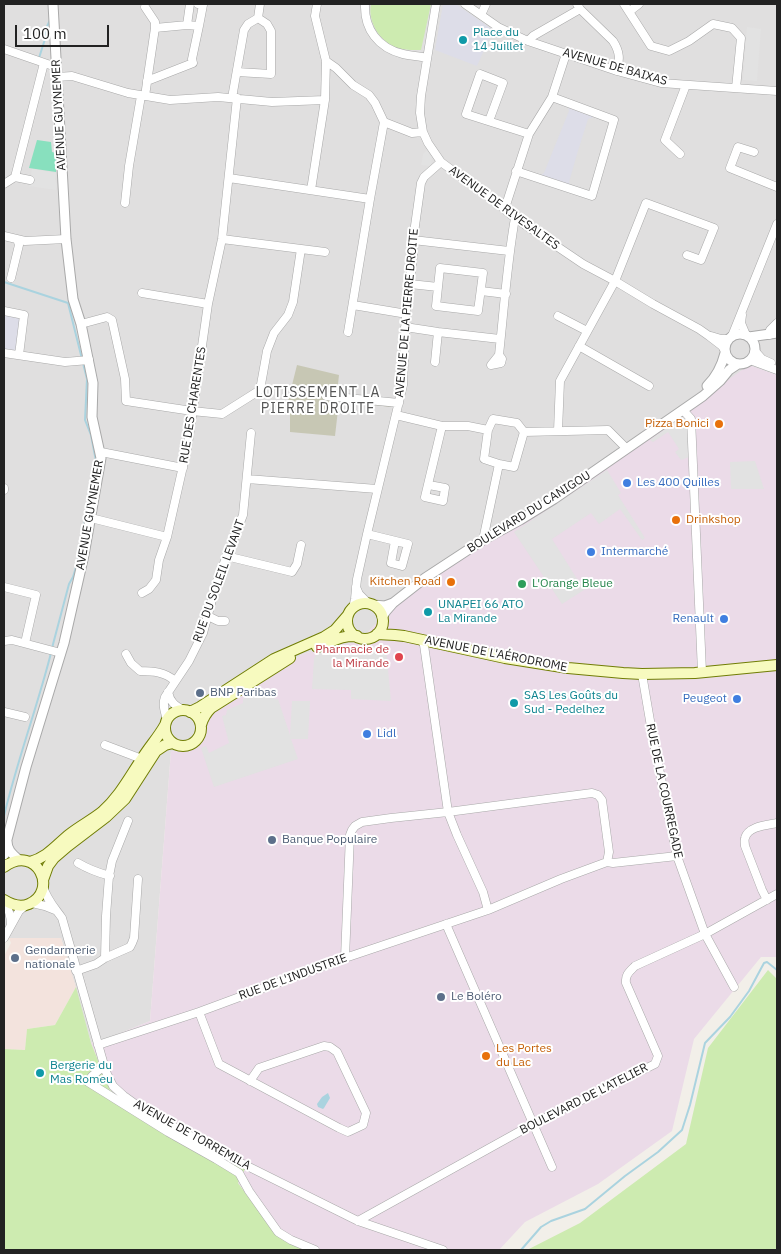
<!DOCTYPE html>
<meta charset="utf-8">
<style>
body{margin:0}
#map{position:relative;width:781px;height:1254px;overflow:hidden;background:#f2efe9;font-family:"IBM Plex Sans",sans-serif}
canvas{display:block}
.frame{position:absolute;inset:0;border:5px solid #222;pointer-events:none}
.scale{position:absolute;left:15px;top:25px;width:94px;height:22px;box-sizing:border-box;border:2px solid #222;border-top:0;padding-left:6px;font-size:15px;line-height:18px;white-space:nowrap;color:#222;-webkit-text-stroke:4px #fff;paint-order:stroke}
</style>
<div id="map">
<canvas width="781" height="1254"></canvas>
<div class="frame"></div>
<div class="scale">100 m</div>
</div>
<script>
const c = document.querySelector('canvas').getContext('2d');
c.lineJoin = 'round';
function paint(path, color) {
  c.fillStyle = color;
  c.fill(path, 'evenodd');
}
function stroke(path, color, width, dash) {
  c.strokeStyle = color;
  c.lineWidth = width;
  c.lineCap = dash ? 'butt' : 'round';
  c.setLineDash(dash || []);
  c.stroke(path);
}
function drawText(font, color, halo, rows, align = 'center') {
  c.font = font + ' "IBM Plex Sans",sans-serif';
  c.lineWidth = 4;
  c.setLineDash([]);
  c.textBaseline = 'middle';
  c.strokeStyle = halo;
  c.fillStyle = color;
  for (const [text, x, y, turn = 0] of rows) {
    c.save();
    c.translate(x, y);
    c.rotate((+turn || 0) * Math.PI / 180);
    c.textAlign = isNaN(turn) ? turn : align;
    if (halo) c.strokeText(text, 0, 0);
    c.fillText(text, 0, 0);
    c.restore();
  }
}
paint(new Path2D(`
 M4,4H777V375L749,366L559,500L391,608L358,642L324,648L303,654L207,714L205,720L203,739L199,744L189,752L171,751L150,1021L116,1035L91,1043L61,938H9L4,944Z`), '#e0dfdf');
paint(new Path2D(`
 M749,365L777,375V957H761L694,1039L672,1131L598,1184L525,1222L499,1250H307L273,1230L238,1183L245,1169L139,1112L110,1090L91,1043L116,1035L150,1021L171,751L189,752L199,744L203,739L205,720L207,714L303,654L332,646L358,642L391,608L434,575L559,500Z`), '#ebdbe8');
paint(new Path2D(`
 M9,938H61L76,987L55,1025L27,1029L25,1050L4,1049V956L11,943Z`), '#f3e3dd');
paint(new Path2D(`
 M297,365L339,375L337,393L392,399L391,407L339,401L335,436L290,432V411L288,401Z`), '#c7c7b4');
paint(new Path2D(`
 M371,4H431L421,50C414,50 408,50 401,49C382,45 367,23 371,4Z
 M768,970L777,979V1250H527L580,1223L686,1144L708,1048Z
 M76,987L91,1043L110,1090L139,1112L245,1169L238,1183L273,1230L307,1250H4V1049L25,1050L27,1029L55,1025Z`), '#cdebb0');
paint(new Path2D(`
 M37,140L51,142L52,152L56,153V172L29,168Z`), '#88e0be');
paint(new Path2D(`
 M747,27L761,29L757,81L743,80Z
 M427,150L432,157L431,166L421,165L423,154Z
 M32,169L56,173L55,179L57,185L56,190L29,186Z
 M682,417L685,418L687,421L689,457L681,460L675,452L679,449L668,432L653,442L650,440Z
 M755,461L764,489H731L730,462Z
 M607,470L621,493L618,495L645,538L642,540L620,509L599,524L591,513L552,539L584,590L562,604L514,532Z
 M347,646L386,648L391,701L351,699V690L312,689L314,658L318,653L323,651L344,652Z
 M266,692L267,696L272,697L275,699H278L290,735L292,701H310L308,739H291L298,759L214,787L201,748L206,746L209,753L229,743L222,716L226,715L227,710L243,703V699Z`), '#e2e2e2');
paint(new Path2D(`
 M443,4H456L493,30L477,66L435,50Z
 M568,108L594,117L588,119L577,154L569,182L572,188L539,176L544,173L569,111Z
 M4,312L24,315L19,355L4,353Z`), '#dddde8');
paint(new Path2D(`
 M328,1093L330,1098L324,1108L323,1109L318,1107L317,1104L322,1097Z`), '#aad3df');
stroke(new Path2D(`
 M39,58L45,39V31L50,20
 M4,282L68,303L82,359
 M83,363L87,379L85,420L91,435L96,461
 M52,648L69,584L73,577L77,564L94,471
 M4,816C17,761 37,708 51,653
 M521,1250L541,1227L551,1221L585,1209L625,1176L658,1152L682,1130L690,1105L705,1043L730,1017L749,991L764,963L767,962L777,970`), '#aad3df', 2);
const minor = new Path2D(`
 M198,4L203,5L199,26
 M365,4C364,29 378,48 403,54C411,56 419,56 427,58
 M436,4L421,96L420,113L423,132L428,143L441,162L503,208L515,218L583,264L615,281L653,304L699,329L709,336L722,346L725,351
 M465,4L498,27L528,41L617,71L661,83L777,91
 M577,4L580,9L613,41C620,52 620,59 617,71
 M624,4L651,46L669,51L689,41L713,24L732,28L741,38L736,88
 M630,11L639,4
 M481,15L486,4
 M155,28L187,25
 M528,41L533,36L580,9
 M4,49L56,67
 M326,61L336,68L353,85L369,95L375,103L384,122L412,133L423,132
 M237,72L271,74V31L267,24L258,18
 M57,77L72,76L128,93L170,100L218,97L272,102L325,100
 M147,81L193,63L192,59L199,26L187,25L190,4
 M145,96L155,28V22L145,7
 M232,98L244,30L248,24L258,18L260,4
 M489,121L503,83L480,74L466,114L529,134
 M754,152L738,147L730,168L777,187
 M680,154L665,140L686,85
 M516,171L592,196L614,120L552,97
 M15,177L30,180
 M229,178L370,199
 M4,184L15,177L44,63
 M311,190L325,100L326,61L315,16L317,4
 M125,203L129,166L141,96
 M503,208L506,205L529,134L552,97L566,54
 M4,236L25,241L66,239
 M222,239L325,252
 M413,240L509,251
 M440,268L483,273L478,311L436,306Z
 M11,278L19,245L17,239
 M410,284L438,287
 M481,291L506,294
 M142,293L208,304
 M353,305L401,313H406
 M4,311L24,315L19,355
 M742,315L741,323L746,335
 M558,316L587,331
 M81,324L107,317L112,320L125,379L126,401L192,411L222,414L260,390L267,351L274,333L288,315L293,302L301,249
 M405,327L438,332L500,339
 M348,332L370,199L384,122
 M769,335L770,330L777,323
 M711,336L721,339H728
 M732,336L777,224
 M579,346L649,386
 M755,351L762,359L771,363
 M4,353L65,362L89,360
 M499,355C504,309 507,263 515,218
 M499,355L502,359L501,363L491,365Z
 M750,360L777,370
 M435,362L438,332
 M326,396L399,403
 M683,410L691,419L702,672
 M396,415L442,426H468L488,430
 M493,419L517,423L524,432L514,467L499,464L484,459L488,430Z
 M558,431L560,381L615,281L646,203L714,228L701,260L687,255
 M524,432L608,430L626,448
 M101,452L183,468
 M247,479L377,489
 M429,485L445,488L443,501L425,497L442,426
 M4,488V490
 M91,518L167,537
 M367,534L408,544L402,566L391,563L395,541
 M483,540L499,464
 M226,556L292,572L297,564L301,545
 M4,587L36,595L25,643
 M356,587L359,594L368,603
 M142,593L149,589L156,580L159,560L167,537L188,444L208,304L222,239L237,98
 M353,608L355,599L357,579L367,534L403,385L406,313L413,256V240L421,183L424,177L441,162
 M208,616L218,621H225
 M422,640L424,645L448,812L457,835L483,892L488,910L561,879L607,862L613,863L677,856
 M4,641L12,640L61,653
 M126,654L131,663L140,671C153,671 165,672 175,681
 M642,674L654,744L677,856L705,934L734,987
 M168,692C170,702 175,706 184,710
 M4,712L25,717
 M167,720C165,712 162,705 165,697L189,661L203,633L217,581L243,515L251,433
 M105,745L142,759
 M78,863C88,869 99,873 110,876
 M43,886C46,899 55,908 62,918L106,1072L113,1086L124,1096L142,1109L221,1153L358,1221L443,1250
 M4,900C8,908 11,915 11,924
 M767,900L762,890L745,846C745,844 744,839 745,838C748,826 768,825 777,823
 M32,903L45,906L55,910
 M446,924L552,1167
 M4,938L19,911L25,906
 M105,958L106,916L109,876L112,861L128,821
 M345,958L350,835L352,830L355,826L362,822L391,818L448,812L592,793L598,795L602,800L609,852L607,862
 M76,971L96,964L105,958L130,947L132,943L134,938L138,879
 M199,1012L219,1064L339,1128L348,1132L363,1125L366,1113L337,1052L330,1047L324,1046L259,1068L250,1081
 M98,1045L199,1012L345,958L488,910
 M104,1066L92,1076L88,1082L168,1132L216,1159L239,1173L249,1191L278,1232L291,1240L315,1250
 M358,1221L533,1124L655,1064L658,1056L626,983C625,975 629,972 635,966L705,934L777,894`);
const tertiary = new Path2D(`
 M725 349a15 15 0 1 1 30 0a15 15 0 1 1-30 0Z
 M749,337L777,333
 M707,386C716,377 722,365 725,353
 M373,605L385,606L393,603
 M382,617L386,611L393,603L425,578L483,540L520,520L554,499L703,396L720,381L729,370L738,364
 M7,841C7,850 12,854 19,860
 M4,855L5,847L26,767L64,643L84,555L101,458L92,417L93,383L81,324L73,299L66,239L53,4`);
const secondary = new Path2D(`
 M347 621a18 18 0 1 1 36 0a18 18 0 1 1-36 0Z
 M377,634L395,635L404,636L505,658L568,668L623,673L642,674L695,673L777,665
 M317,647C332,642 341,635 357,636
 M165 728a18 18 0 1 1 36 0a18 18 0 1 1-36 0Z
 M190,712L200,707L274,659L324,637L335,630L348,615
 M201,725C203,718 206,713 211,708L290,658
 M30,862C48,857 56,845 70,834C80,826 92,820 102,812C120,796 130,776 143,757C150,746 159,736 165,725
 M4,867C37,843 59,891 29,904C20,908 12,905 4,900
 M43,880L48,866L54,858L68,846L106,817L125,799L156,751L165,745L173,743`);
stroke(minor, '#a9a9a9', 9);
stroke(tertiary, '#a9a9a9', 11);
stroke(secondary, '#707d05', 12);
stroke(minor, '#fff', 8);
stroke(tertiary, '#fff', 9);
stroke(secondary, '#f7fabf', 10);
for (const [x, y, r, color] of [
 [463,40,5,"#0f9aa8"],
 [719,424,5,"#e8710a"],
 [627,483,5,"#3f7fe0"],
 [676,520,5,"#e8710a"],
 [591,552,5,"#3f7fe0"],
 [451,582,5,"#e8710a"],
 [522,584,5,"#2e9e5b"],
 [428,612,5,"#0f9aa8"],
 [724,619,5,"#3f7fe0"],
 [399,657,5,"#e0444e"],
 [200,693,5,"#5c6f8a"],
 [737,699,5,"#3f7fe0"],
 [514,703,5,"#0f9aa8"],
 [367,734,5,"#3f7fe0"],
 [272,840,5,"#5c6f8a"],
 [15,958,5,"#5c6f8a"],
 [441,997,5,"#5c6f8a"],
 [486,1056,5,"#e8710a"],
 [40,1073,5,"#0f9aa8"]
]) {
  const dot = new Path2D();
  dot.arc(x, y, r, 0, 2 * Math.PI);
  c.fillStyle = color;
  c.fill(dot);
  stroke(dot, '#fff', 2);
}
drawText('12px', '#0d838f', '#fff', [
 ["Place du",473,33],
 ["14 Juillet",473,47],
 ["UNAPEI 66 ATO",438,605],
 ["La Mirande",438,619],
 ["SAS Les Goûts du",524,696],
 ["Sud - Pedelhez",524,710],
 ["Bergerie du",50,1066],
 ["Mas Romeu",50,1080]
], 'left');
drawText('12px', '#222', '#fff', [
 ["AVENUE DE BAIXAS",615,67,16],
 ["AVENUE GUYNEMER",59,115,-93],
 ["AVENUE DE RIVESALTES",504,208,36],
 ["AVENUE DE LA PIERRE DROITE",407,313,-85],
 ["RUE DES CHARENTES",193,405,-81],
 ["BOULEVARD DU CANIGOU",529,512,-32],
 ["AVENUE GUYNEMER",90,515,-80],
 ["RUE DU SOLEIL LEVANT",219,581,-70],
 ["AVENUE DE L'AÉRODROME",496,654,11],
 ["RUE DE LA COURREGADE",664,791,78],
 ["RUE DE L'INDUSTRIE",293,977,-20],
 ["BOULEVARD DE L'ATELIER",584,1099,-27],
 ["AVENUE DE TORREMILA",192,1135,29]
]);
drawText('12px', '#c56008', '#fff', [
 ["Pizza Bonici",709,424],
 ["Drinkshop",686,520,"left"],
 ["Kitchen Road",441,582],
 ["Les Portes",496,1049,"left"],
 ["du Lac",496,1063,"left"]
], 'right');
drawText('12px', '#366cbe', '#fff', [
 ["Les 400 Quilles",637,483],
 ["Intermarché",601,552],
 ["Renault",714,619,"right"],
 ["Peugeot",727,699,"right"],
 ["Lidl",377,734]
], 'left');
drawText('12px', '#27864d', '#fff', [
 ["L'Orange Bleue",532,584]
], 'left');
drawText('12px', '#be3a42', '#fff', [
 ["Pharmacie de",389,650],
 ["la Mirande",389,664]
], 'right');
drawText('12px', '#4e5e75', '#fff', [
 ["BNP Paribas",210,693],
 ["Banque Populaire",282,840],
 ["Gendarmerie",25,951],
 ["nationale",25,965],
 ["Le Boléro",451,997]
], 'left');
c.letterSpacing = '1px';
drawText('14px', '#555', '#fff', [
 ["LOTISSEMENT LA",318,393],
 ["PIERRE DROITE",318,409]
]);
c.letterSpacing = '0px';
</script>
